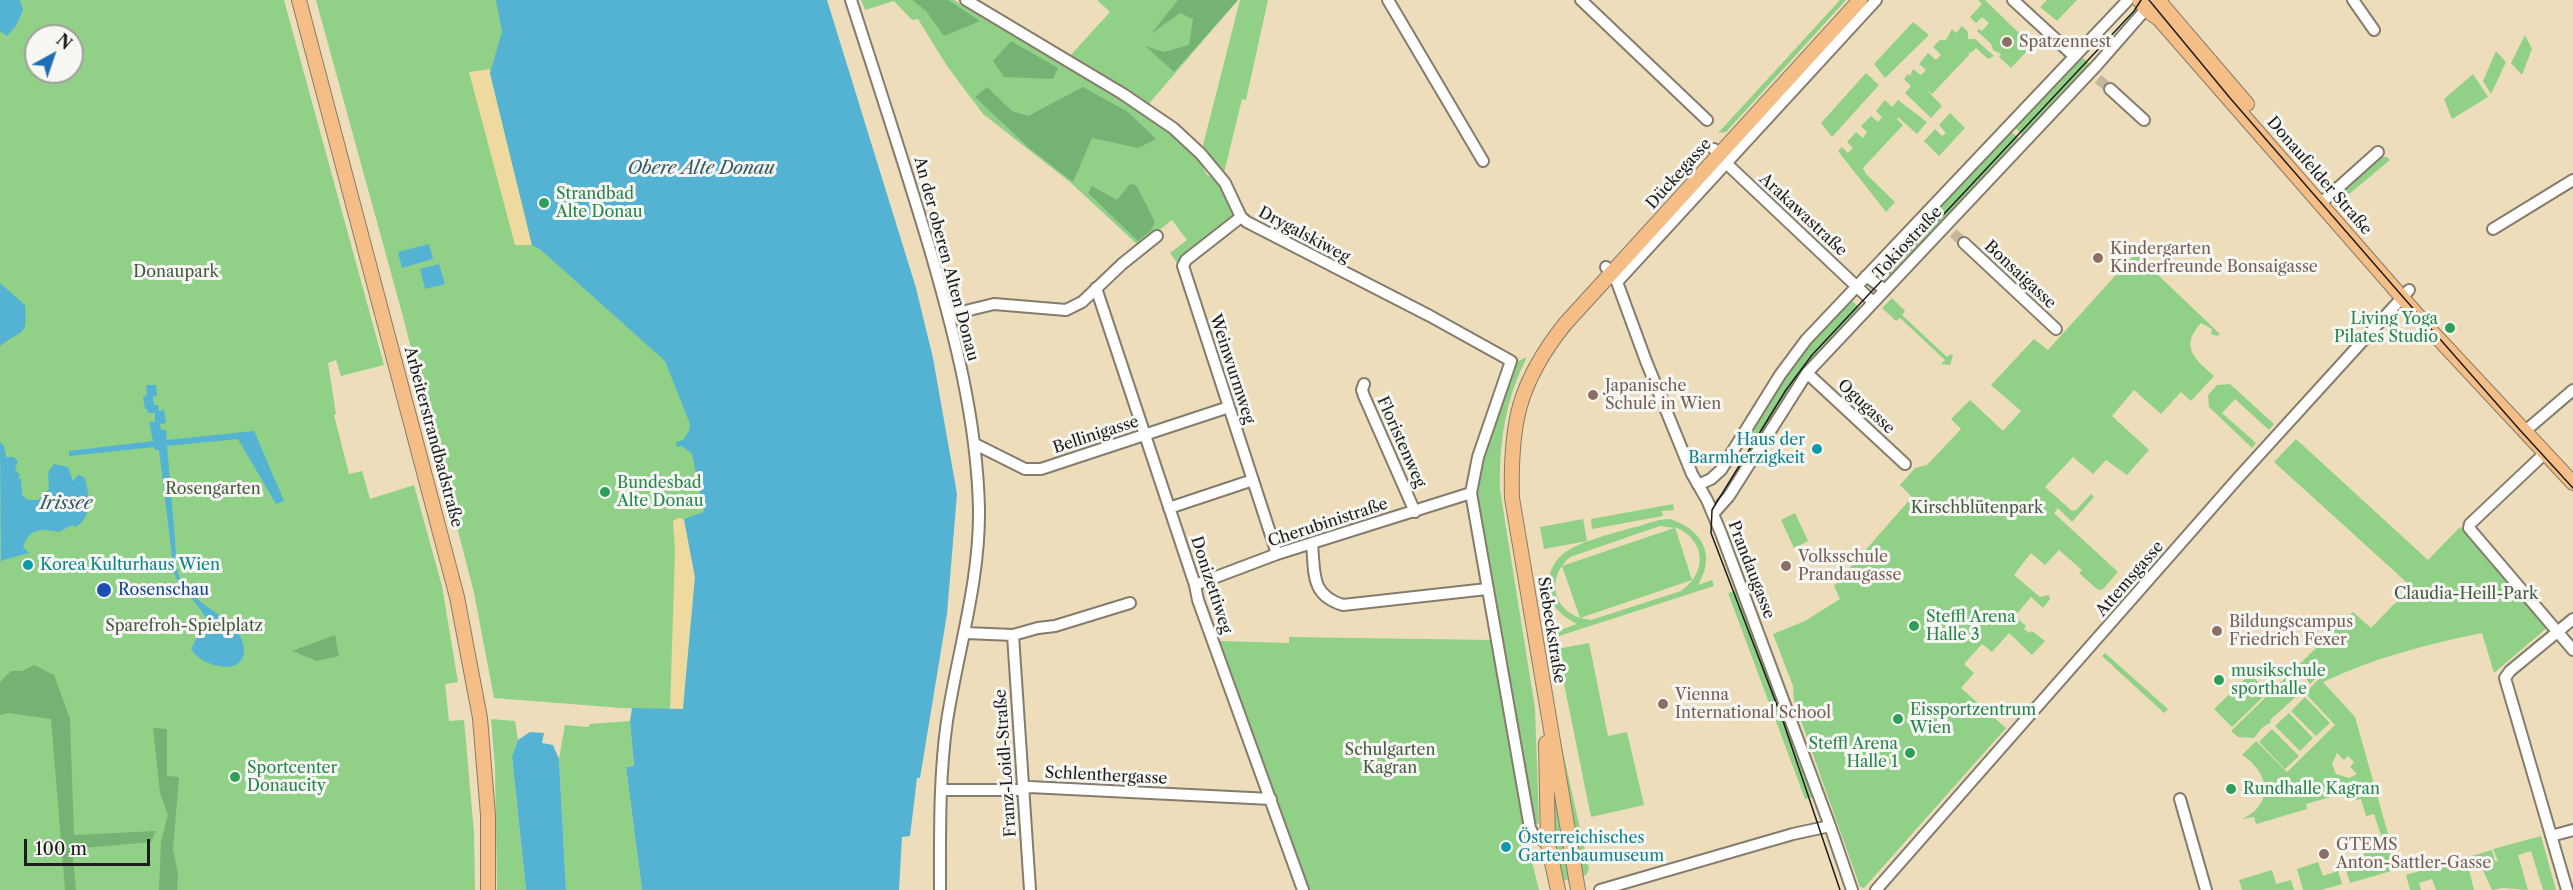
<!DOCTYPE html>
<meta charset="utf-8">
<style>
body{margin:0}
#map{position:relative;width:2573px;height:890px;overflow:hidden;background:#edddbb;font-family:"Libre Caslon Text",serif}
canvas{display:block}
.north{position:absolute;left:24px;top:24px;width:60px;height:60px;box-sizing:border-box;background:#f6f6f2;border:2px solid #9f9f9c;border-radius:50%;rotate:40deg;font-size:16px;font-weight:700;line-height:24px;text-align:center;color:#1c1c1c}
.north::after{content:'';display:block;margin:auto;width:21px;height:27px;background:#1f6fb2;clip-path:polygon(50% 0,100% 100%,50% 72%,0 100%)}
.scale{position:absolute;left:24px;top:839px;width:126px;height:27px;box-sizing:border-box;border:3px solid #1c1c1c;border-top:0;padding-left:8px;font-size:18px;line-height:21px;white-space:nowrap;color:#1c1c1c;-webkit-text-stroke:4px #f6f6f2;paint-order:stroke}
</style>
<div id="map">
<canvas width="2573" height="890"></canvas>
<div class="north">N</div>
<div class="scale">100 m</div>
</div>
<script>
const c = document.querySelector('canvas').getContext('2d');
c.lineJoin = 'round';
function paint(path, color) {
  c.fillStyle = color;
  c.fill(path, 'evenodd');
}
function stroke(path, color, width, dash) {
  c.strokeStyle = color;
  c.lineWidth = width;
  c.lineCap = dash ? 'butt' : 'round';
  c.setLineDash(dash || []);
  c.stroke(path);
}
function drawText(font, color, halo, rows, align = 'center') {
  c.font = font + ' "Libre Caslon Text",serif';
  c.lineWidth = 6;
  c.setLineDash([]);
  c.textBaseline = 'middle';
  c.strokeStyle = halo;
  c.fillStyle = color;
  for (const [text, x, y, turn = 0] of rows) {
    c.save();
    c.translate(x, y);
    c.rotate((+turn || 0) * Math.PI / 180);
    c.textAlign = isNaN(turn) ? turn : align;
    if (halo) c.strokeText(text, 0, 0);
    c.fillText(text, 0, 0);
    c.restore();
  }
}
paint(new Path2D(`
 M0,0H284L384,365L341,376L336,360L328,363L336,414L334,415L349,474L362,471L370,499L414,485L442,586L458,682L445,684L449,721L464,720L474,833L475,890H0ZM36,36H72V72H36Z
 M316,0H652L756,349L683,710L622,708L494,698L474,593L402,313Z
 M861,0H954L1160,123L1196,155L1207,175L1216,179L1233,214L1231,220L1178,264L1170,253L1187,240L1172,220L1139,246L1070,182L983,114L947,66L918,19L912,20L894,1L865,10Z
 M1097,0H1238L1147,106L1069,57L1110,12Z
 M1240,0H1268L1246,100L1242,99L1224,173L1202,149Z
 M1840,0H1846L1726,132L1718,133Z
 M1978,0H1985L2021,35L2018,38L2029,49L2011,68L1999,57L2001,54L1993,50L1991,44L1977,31L1979,29L1982,31L1989,23L1982,17L1976,23L1970,17L1982,4Z
 M2047,0H2077L2057,21L2040,7Z
 M1913,22L1929,35L1885,78L1874,64Z
 M1962,26L1968,32V39H1975L1994,56L1988,59L1976,48L1971,53L1969,52V55L1932,94L1925,88L1942,106L1931,118L1905,93L1911,86L1904,79L1908,74L1910,76L1913,69L1921,75L1926,70L1919,64L1928,53L1936,60L1941,55L1933,47L1940,40H1946L1952,29L1956,33Z
 M2525,35L2532,49L2522,75L2511,63Z
 M2496,51L2506,62L2491,94L2483,81Z
 M2083,52V58L2091,65L2024,136L2013,126Z
 M1866,73L1879,85L1832,137L1821,123Z
 M2473,74L2488,97L2452,119L2444,99Z
 M1885,100L1892,107L1898,100L1927,122L1917,134L1898,117L1897,119L1903,125L1863,168L1866,174L1895,202L1886,212L1838,151L1842,147L1848,153L1853,148L1847,142L1856,132L1863,138L1867,132L1861,126L1871,116L1878,122L1882,117L1876,111Z
 M1950,113L1965,128L1939,156L1924,141L1935,129L1942,136L1946,133L1939,125Z
 M2010,130L2020,140L1891,277L1880,267Z
 M2380,157H2387L2390,160L2342,200L2337,194Z
 M2137,255L2220,334L2217,336L2211,334L2212,329L2201,323C2179,347 2195,359 2214,376L2191,401L2181,392L2161,414L2134,390L2112,416L2149,450L2127,475L2106,460L2093,474L2073,457L2045,487L2072,511L2076,510L2091,494L2094,497L2072,522L2058,508L2054,513L2118,572L2103,589L2098,590L2079,573L2082,570L2059,550L2045,565L2031,553L2014,575L2040,597L2049,595L2050,599L2043,608L2031,597L2015,616L2026,626L2024,629L2029,633L2032,631L2045,641L2032,655L2009,633L1992,652L1982,644L1964,664L1974,673L1961,688L2006,728L1864,888L1860,887L1794,701L1793,686L1773,634L1805,621L1840,599L1834,586L1912,497L1900,485L1915,468L1927,465L1961,429L1951,419L1970,400L2003,431L2021,411L1991,385L2034,339L2048,350L2133,256Z
 M1892,298L1905,311L1902,315L1947,357L1951,354L1953,356L1950,365L1941,364L1945,360L1900,318L1896,321L1882,308Z
 M1850,299L1861,309L1759,442L1747,435L1796,358Z
 M1595,300L1551,354L1535,384L1525,413L1517,460L1519,504L1558,730L1589,869L1586,875L1579,877L1515,497L1519,416L1545,354Z
 M1527,357C1505,400 1499,443 1500,490L1535,708L1539,823L1533,826L1476,492L1481,459L1514,363Z
 M2230,384L2274,424L2269,430L2235,399L2222,413L2256,443L2252,448L2209,407L2208,395L2217,385Z
 M2296,439L2428,560L2460,527L2549,626L2494,673L2482,633C2427,644 2374,658 2323,682L2355,717L2398,869L2350,883L2343,860L2376,850L2374,841L2382,838L2374,814L2366,816L2361,799L2352,801L2345,793L2306,804L2307,809L2256,824L2254,817L2242,819C2275,804 2269,772 2242,755L2256,741L2287,772L2335,725L2305,693L2319,679L2317,677L2310,684L2305,677L2294,682V690L2299,694L2270,720L2271,722L2262,728L2254,738L2238,737L2231,731L2353,612L2371,628L2393,605L2414,589L2274,462ZM2337,753L2344,760L2348,756L2354,762L2350,767L2357,774L2349,778L2336,774L2332,764Z
 M1673,504L1674,510L1662,511L1663,516L1592,529L1591,519Z
 M1795,513L1808,541L1794,548L1781,520Z
 M1583,519L1587,541L1544,549L1540,527Z
 M1670,519C1703,530 1716,555 1698,585L1712,580L1714,586L1559,636L1557,631L1577,624C1562,616 1548,605 1548,586C1548,573 1555,558 1567,551C1587,538 1635,528 1659,520ZM1660,526L1674,528L1562,566L1580,618C1551,607 1547,577 1570,557ZM1675,527C1706,540 1708,572 1681,591L1591,620L1580,618L1692,580Z
 M1736,591L1813,797L1805,799L1728,593Z
 M1289,637L1492,640L1522,821L1539,890H1310L1220,641L1289,643Z
 M1589,643L1608,736L1627,732L1644,805L1591,817L1557,649Z
 M2105,653L2168,709L2164,713L2102,656Z
 M2250,674L2268,692L2232,727L2214,709Z
 M2305,697L2330,723L2316,736L2291,711Z
 M2289,713L2313,738L2300,751L2275,726Z
 M491,719L515,721L518,740L512,758L526,890H497L495,767Z
 M630,721L634,766L626,767L642,890H566L559,759L565,725L588,727L590,724Z
 M2272,729L2299,756L2285,769L2259,742Z
 M1557,801L1571,879L1562,881L1556,852L1554,802Z
 M2541,836L2556,890H2543L2531,851L2518,855L2528,890L2503,888L2492,890L2481,866L2469,870L2474,890H2436L2432,879L2419,883L2421,890H2410L2406,875L2492,850L2495,861H2498L2493,849Z
 M2318,862L2323,876L2338,871L2342,884L2321,890H2303L2297,869Z
 M2272,870L2276,884L2291,880L2294,890H2242L2239,880Z`), '#91d187');
paint(new Path2D(`
 M912,0H948L980,21L944,36L926,11Z
 M1178,0H1238L1174,72L1145,46L1164,52L1189,45L1193,19L1180,13L1151,34Z
 M1011,41L1058,68L1053,79L1004,77L993,61Z
 M987,87L1012,111L1028,116L1083,87L1128,112L1156,139L1138,148L1092,138L1073,182L1029,148L975,97Z
 M1130,184L1136,185L1155,222L1151,230L1138,241L1088,193L1092,186L1117,200Z
 M335,635L339,656L317,661L292,651Z
 M34,665L54,675L70,719L74,835L156,831L151,842L72,849L76,890H65L51,719L8,713L0,715V682L11,671H22Z
 M153,728L167,729V776L179,777L173,849L178,874L177,890H159L161,841L168,815L160,793Z`), '#74b374');
paint(new Path2D(`
 M490,69V73L532,245H515L469,72Z
 M678,518L684,519L695,577L683,710H670L675,550L673,521Z`), '#eeda9e');
paint(new Path2D(`
 M0,0H20L23,10L16,26L7,36L0,31Z
 M496,0H827L916,288L933,358L957,494L947,614L920,778H917L910,836L902,837L899,890H642L626,767L634,766L630,721L632,708L683,709L695,577L684,519L704,512L692,454L682,446L677,447L676,442L683,440L689,431L690,424L665,361L541,250L532,245L490,73L502,32Z
 M429,244L433,259L402,268L398,252Z
 M439,264L445,284L425,289L420,269Z
 M0,283L25,305C28,339 22,328 0,346Z
 M146,385H156L157,396H153L154,405H158L159,411L164,410L166,423L160,424L161,430H166L167,440L254,431L284,501L276,504L238,439L167,446C170,477 172,508 175,538C176,553 175,570 182,583C194,605 243,621 244,649C245,678 201,667 191,649L206,619C198,601 181,592 174,573L159,450H155L154,447L69,456V451L153,441L149,422H155V413H148L147,409H145L143,396L147,395Z
 M0,442L4,446L6,457H13L18,461L15,470L20,475L18,479H21L22,495L28,500H38L49,489L48,472L54,464L68,467L73,481L78,475L84,477C90,493 93,519 75,527L72,525L59,532C43,529 30,526 23,547L29,553L3,560L1,563Z
 M530,732L544,733L542,743L553,745L559,759L566,890H526L512,757L518,740Z`), '#54b3d3');
stroke(new Path2D(`
 M2098,79L2110,89
 M1953,233L1964,243`), '#c3b69b', 10, [10, 5]);
const minor = new Path2D(`
 M851,0C878,84 906,168 931,253C955,336 977,421 979,509C980,581 958,650 947,721C939,777 940,834 940,890
 M966,0L1123,94L1173,128L1201,154L1225,183L1241,217L1247,222L1430,316L1511,361L1478,457L1471,493L1530,828L1533,834L1548,844
 M1388,0L1483,161
 M1581,0L1707,120
 M2013,0L2074,56
 M2353,0L2374,30
 M2110,89L2144,120
 M1714,149L1727,164L1873,302
 M2321,203L2378,152
 M1241,217L1186,260L1183,266L1277,554
 M2493,229L2573,180
 M1964,243L2056,329
 M1606,267L1617,282L1646,361L1692,474L1707,500L1721,533L1830,826L1852,890
 M1866,276L1884,289
 M1617,282L1876,0
 M1096,288L1195,585L1198,600L1303,890
 M949,315L994,304L1066,310L1082,302L1122,264L1157,236
 M1807,373L1905,464
 M1364,384L1362,390L1364,396L1415,512
 M2524,432L2573,390
 M975,444L1025,469H1041L1229,407
 M2544,454L2470,524L2469,528L2573,650
 M1698,485L1711,479L1721,470L1780,375L1806,340L2128,0
 M1169,508L1253,480
 M1713,514L1729,496L1807,373L2097,65L2146,9L2151,0
 M1312,544C1315,573 1310,595 1343,605L1487,589
 M1195,585L1277,554L1471,493
 M966,633L1013,635L1038,628L1055,626L1130,603
 M1013,635L1030,890
 M941,790H1023L1029,787L1271,799
 M2180,799L2206,890
 M2551,836L2573,830
 M1600,890L1793,834L1830,826
 M1876,890L2238,478L2409,290
 M2567,890L2505,678L2510,671L2573,619`);
const major = new Path2D(`
 M299,0L457,597L480,718L488,815V890
 M2139,0L2148,11L2159,19L2434,334L2573,483
 M2158,0L2247,104
 M1546,743L1548,844L1558,890
 M1578,890L1512,498C1510,424 1518,383 1565,324L1860,0`);
stroke(minor, '#847c6c', 14);
stroke(major, '#847c6c', 16);
stroke(minor, '#fff', 10);
stroke(major, '#f6be87', 14);
stroke(new Path2D(`
 M2149,0L2230,98L2403,297L2519,429L2573,488
 M1840,890L1783,721L1711,533L1712,510L1786,390L1812,355L2134,11L2141,0`), '#1c1c1c', 1.5);
for (const [x, y, r, color] of [
 [2007,42,6,"#8d6e63"],
 [544,203,6,"#2e9e5b"],
 [2098,258,6,"#8d6e63"],
 [2450,328,6,"#2e9e5b"],
 [1593,395,6,"#8d6e63"],
 [1817,449,6,"#0f9aa8"],
 [605,492,6,"#2e9e5b"],
 [28,565,6,"#0f9aa8"],
 [1786,566,6,"#8d6e63"],
 [104,590,8,"#1a4fb4"],
 [1914,626,6,"#2e9e5b"],
 [2217,631,6,"#8d6e63"],
 [2219,680,6,"#2e9e5b"],
 [1663,704,6,"#8d6e63"],
 [1898,719,6,"#2e9e5b"],
 [1910,753,6,"#2e9e5b"],
 [235,777,6,"#2e9e5b"],
 [2231,789,6,"#2e9e5b"],
 [1506,847,6,"#0f9aa8"],
 [2324,854,6,"#8d6e63"]
]) {
  const dot = new Path2D();
  dot.arc(x, y, r, 0, 2 * Math.PI);
  c.fillStyle = color;
  c.fill(dot);
  stroke(dot, '#f6f6f2', 2);
}
drawText('16px', '#785e54', '#f6f6f2', [
 ["Spatzennest",2019,42],
 ["Kindergarten",2110,249],
 ["Kinderfreunde Bonsaigasse",2110,267],
 ["Japanische",1605,386],
 ["Schule in Wien",1605,404],
 ["Volksschule",1798,557],
 ["Prandaugasse",1798,575],
 ["Bildungscampus",2229,622],
 ["Friedrich Fexer",2229,640],
 ["Vienna",1675,695],
 ["International School",1675,713],
 ["GTEMS",2336,845],
 ["Anton-Sattler-Gasse",2336,863]
], 'left');
drawText('16px', '#1c1c1c', '#f6f6f2', [
 ["Dückegasse",1679,174,-48],
 ["Donaufelder Straße",2319,176,49],
 ["Arakawastraße",1803,215,43],
 ["Drygalskiweg",1304,235,28],
 ["Tokiostraße",1908,243,-47],
 ["An der oberen Alten Donau",946,259,75],
 ["Bonsaigasse",2020,275,43],
 ["Weinwurmweg",1232,369,72],
 ["Ogugasse",1866,407,43],
 ["Bellinigasse",1096,435,-18],
 ["Arbeiterstrandbadstraße",433,437,75],
 ["Floristenweg",1401,442,66],
 ["Cherubinistraße",1328,523,-18],
 ["Prandaugasse",1751,570,69],
 ["Attemsgasse",2130,579,-49],
 ["Donizettiweg",1211,585,72],
 ["Siebeckstraße",1551,630,81],
 ["Franz-Loidl-Straße",1006,763,-94],
 ["Schlenthergasse",1106,776,3]
]);
drawText('16px', '#27864d', '#f6f6f2', [
 ["Strandbad",556,194],
 ["Alte Donau",556,212],
 ["Living Yoga",2438,319,"right"],
 ["Pilates Studio",2438,337,"right"],
 ["Bundesbad",617,483],
 ["Alte Donau",617,501],
 ["Steffl Arena",1926,617],
 ["Halle 3",1926,635],
 ["musikschule",2231,671],
 ["sporthalle",2231,689],
 ["Eissportzentrum",1910,710],
 ["Wien",1910,728],
 ["Steffl Arena",1898,744,"right"],
 ["Halle 1",1898,762,"right"],
 ["Sportcenter",247,768],
 ["Donaucity",247,786],
 ["Rundhalle Kagran",2243,789]
], 'left');
drawText('16px', '#455b41', '#f6f6f2', [
 ["Donaupark",176,272],
 ["Rosengarten",213,489],
 ["Kirschblütenpark",1977,508],
 ["Claudia-Heill-Park",2466,594],
 ["Sparefroh-Spielplatz",184,626],
 ["Schulgarten",1390,750],
 ["Kagran",1390,768]
]);
drawText('16px', '#0d838f', '#f6f6f2', [
 ["Haus der",1805,440,"right"],
 ["Barmherzigkeit",1805,458,"right"],
 ["Korea Kulturhaus Wien",40,565],
 ["Österreichisches",1518,838],
 ["Gartenbaumuseum",1518,856]
], 'left');
drawText('16px', '#164399', '#f6f6f2', [
 ["Rosenschau",118,590]
], 'left');
drawText('italic 18px', '#325865', '#f6f6f2', [
 ["Obere Alte Donau",701,169],
 ["Irissee",66,504]
]);
</script>
